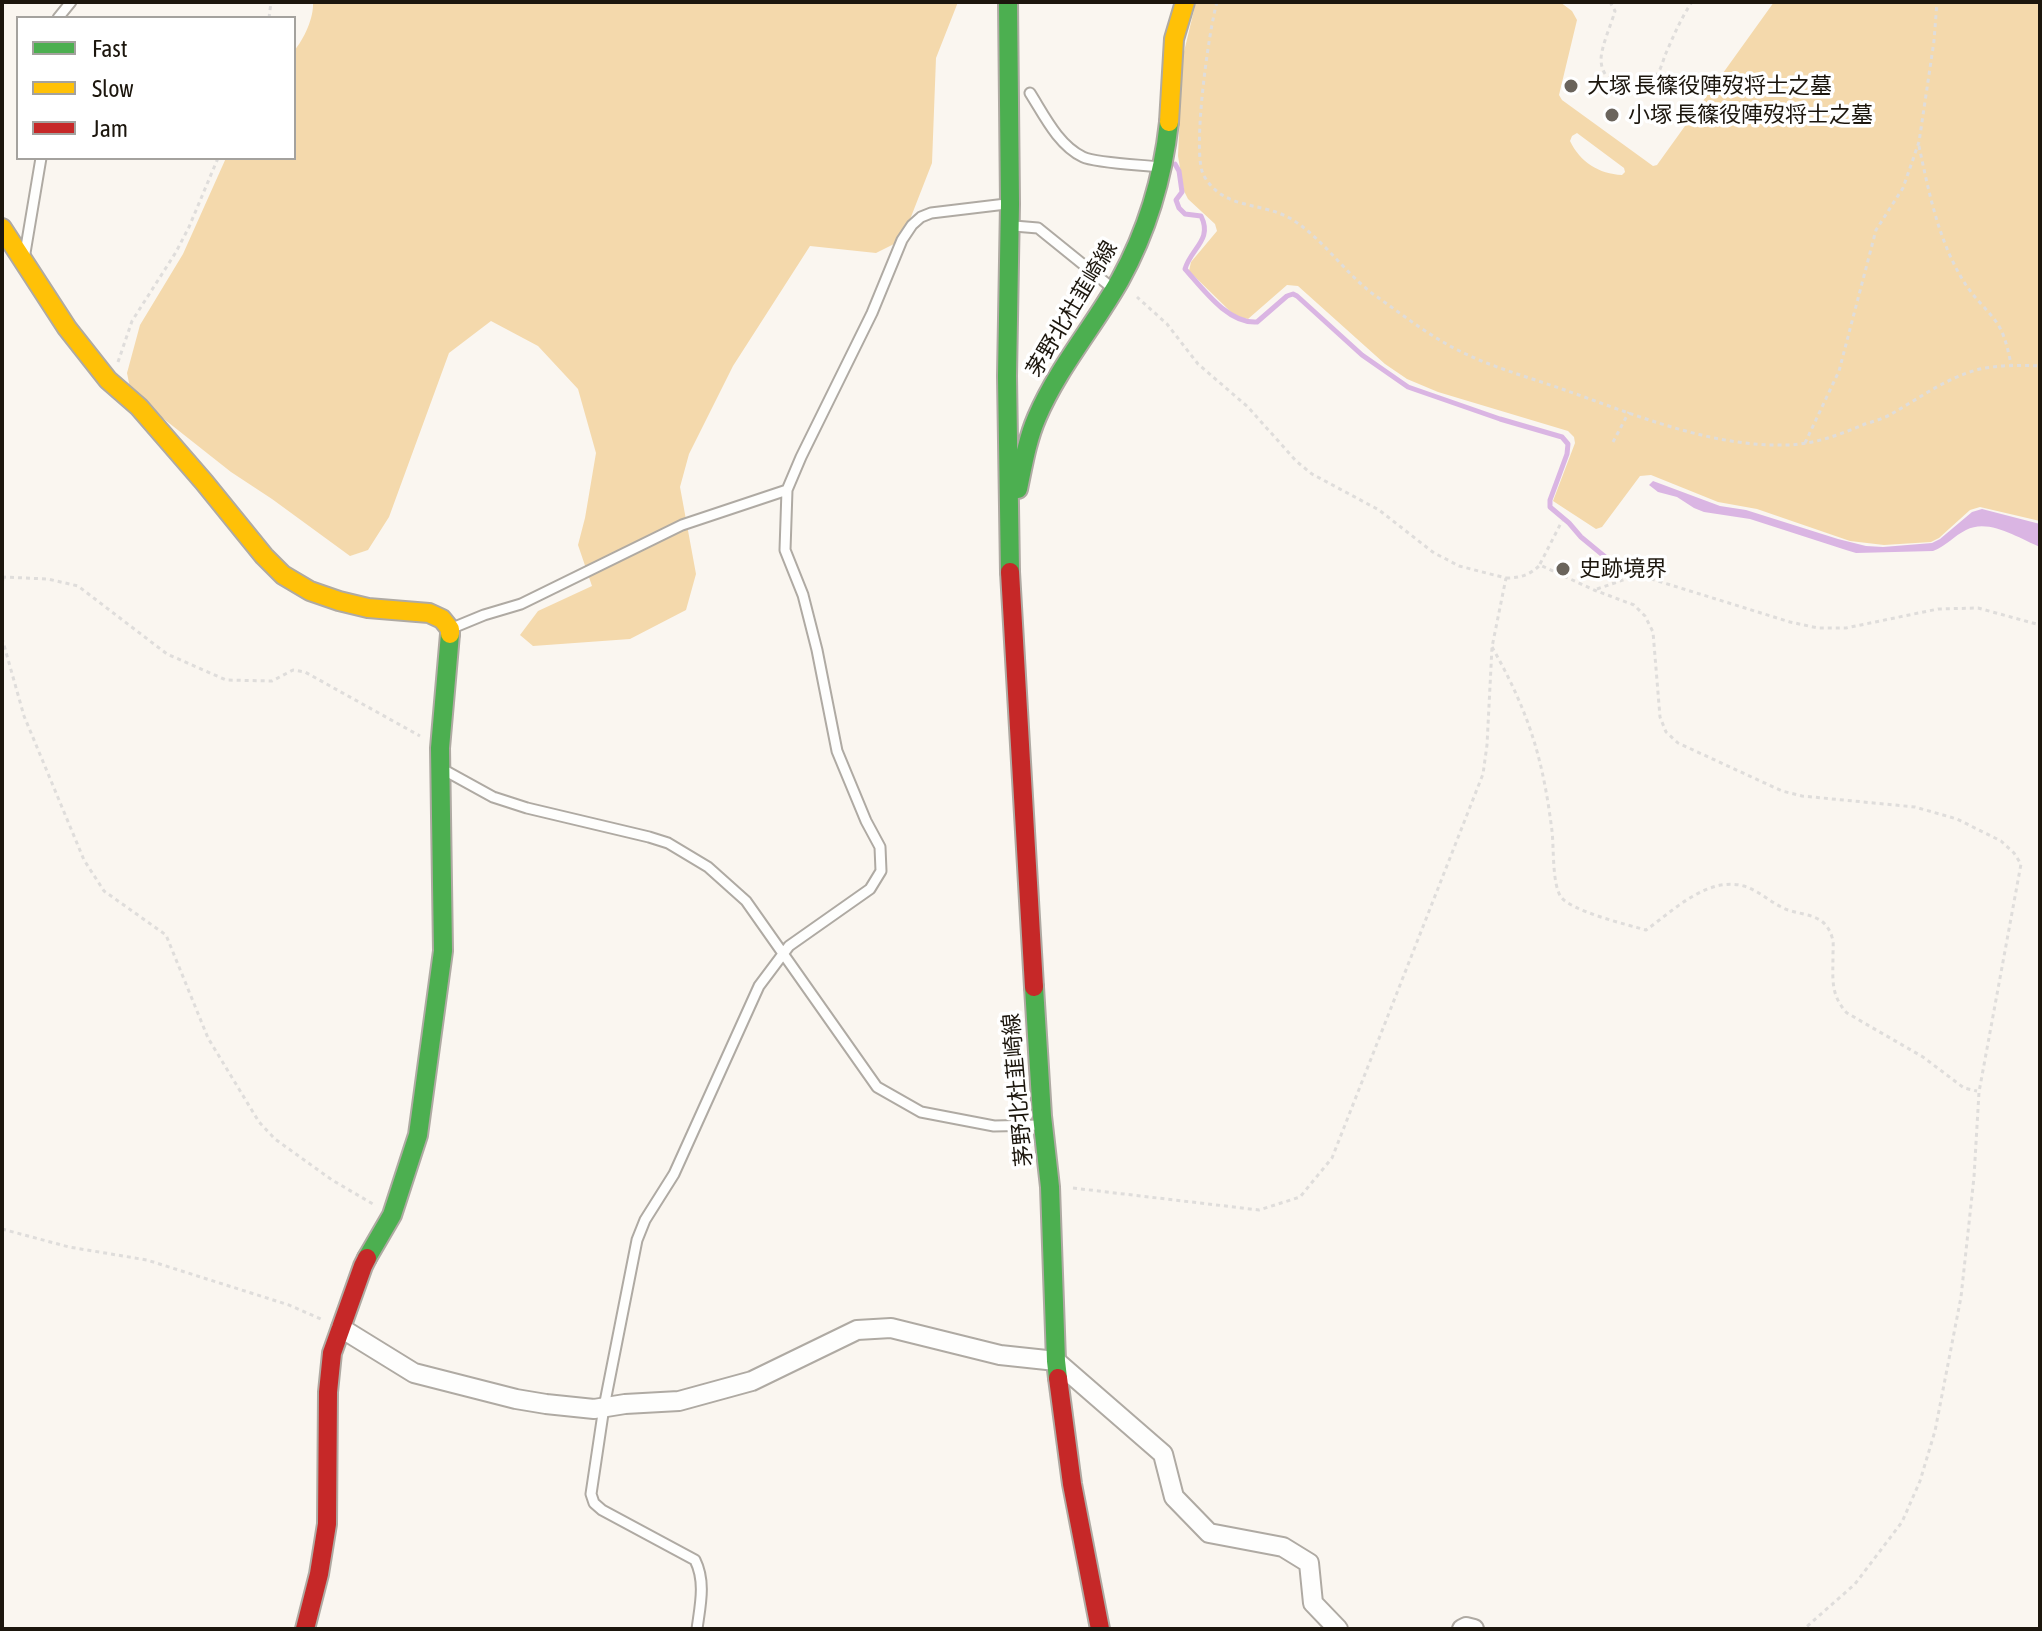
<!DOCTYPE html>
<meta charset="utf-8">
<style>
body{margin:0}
#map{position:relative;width:2042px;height:1631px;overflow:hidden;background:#faf6f0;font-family:"Asap Condensed",sans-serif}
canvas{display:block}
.frame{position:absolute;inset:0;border:4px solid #1c160d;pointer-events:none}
.legend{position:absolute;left:16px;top:16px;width:280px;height:144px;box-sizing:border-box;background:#fff;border:2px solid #a4a29e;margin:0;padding:10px 14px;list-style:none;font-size:24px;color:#1c160d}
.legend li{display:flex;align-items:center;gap:16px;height:40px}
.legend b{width:40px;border:2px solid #a4a29e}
</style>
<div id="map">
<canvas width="2042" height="1631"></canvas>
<div class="frame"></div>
<ul class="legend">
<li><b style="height:10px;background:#4caf50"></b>Fast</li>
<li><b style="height:10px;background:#ffc107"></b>Slow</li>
<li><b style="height:10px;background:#c62828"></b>Jam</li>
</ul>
</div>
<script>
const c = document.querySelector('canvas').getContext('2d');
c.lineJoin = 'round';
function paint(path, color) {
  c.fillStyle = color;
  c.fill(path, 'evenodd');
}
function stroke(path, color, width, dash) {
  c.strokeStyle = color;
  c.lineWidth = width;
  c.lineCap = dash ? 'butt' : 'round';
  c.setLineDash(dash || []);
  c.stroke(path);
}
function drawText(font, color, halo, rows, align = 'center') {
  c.font = font + ' "Asap Condensed","Noto Sans JP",sans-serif';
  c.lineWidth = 7;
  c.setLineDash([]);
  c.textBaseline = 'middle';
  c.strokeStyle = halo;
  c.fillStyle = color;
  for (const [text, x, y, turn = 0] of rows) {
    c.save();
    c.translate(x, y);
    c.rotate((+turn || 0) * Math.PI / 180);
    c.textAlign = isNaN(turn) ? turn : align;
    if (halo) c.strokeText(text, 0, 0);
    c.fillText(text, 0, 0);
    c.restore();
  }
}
paint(new Path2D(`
 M313,2H958L936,58L932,163L902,240L876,253L810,246L733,366L689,454L680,487L696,574L686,610L630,639L533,646L520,635L538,611L592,586L578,545L585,518L596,453L578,389L538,346L491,321L449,353L389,517L368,550L350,556L272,499L231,472L131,393L127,373L140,325L183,254L226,158H294V51C304,39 314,18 313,2Z
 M1196,2H1560L1572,11L1577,20L1559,95L1562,100L1653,166L1657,165L1774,2H2040V521L1980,507L1970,510L1939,538L1931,542L1884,545L1850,541L1757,509L1718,502L1651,475L1640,476L1602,527L1596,529L1553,501L1575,443L1574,437L1568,431L1438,392L1407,379L1385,364L1298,286L1287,285L1248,319L1235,316L1189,271L1191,262L1217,231L1215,224L1188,199L1184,191L1178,156L1182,60ZM1577,133L1624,168L1625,172L1622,175C1599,174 1580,162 1570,141L1572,136Z`), '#f4d9ac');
paint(new Path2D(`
 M1653,481L1720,506L1746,510L1838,539L1866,546L1883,547L1932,543L1940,539L1972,512L1982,509L2040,524V547C2018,538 1989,518 1966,530C1954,536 1946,546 1933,551L1856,553L1846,550L1750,519L1704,512L1694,508L1677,497L1658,492L1649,485Z`), '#dab5e3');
stroke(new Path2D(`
 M1175,164L1179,171L1182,192L1176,200L1179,208L1185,214L1201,216C1213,240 1191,248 1185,269C1203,289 1228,324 1257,322L1287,296L1293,294L1297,296L1362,355L1408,387L1500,419L1562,437L1568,444L1567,454L1550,500V507L1569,523L1581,537L1621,570`), '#dab5e3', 5);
const lane = new Path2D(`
 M58,18L71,2
 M1030,93C1044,115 1058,145 1083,157C1095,163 1142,165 1159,167
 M1014,226L1038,228L1111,287
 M25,253L41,158
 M450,629L484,615L521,604L682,525L787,490L801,457L872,313L902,240L912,225L921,217L931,213L1006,204
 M444,770L493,797L527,808L649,837L668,843L708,867L746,901L877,1087L921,1112L994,1126L1040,1125
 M697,1629C700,1606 706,1582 695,1560L602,1510L594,1503L591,1494L604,1407L637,1240L645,1220L674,1174L759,986L789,946L870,889L881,871L880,847L866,821L837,751L817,650L803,595L785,550L787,490`);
const street = new Path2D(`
 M341,1328L414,1373L516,1399L546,1404L594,1409L625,1404L679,1401L752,1381L857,1330L891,1328L1000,1355L1056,1361L1163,1454L1174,1497L1209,1533L1283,1547L1309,1563L1313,1603L1338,1629
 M1462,1629L1466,1627L1474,1629`);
const fast = new Path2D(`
 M1008,2L1010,204L1007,376L1010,572
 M1018,489C1023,465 1027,440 1037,417C1058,368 1094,326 1120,280C1147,231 1163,177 1169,122
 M1034,987L1042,1116L1050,1187L1056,1361L1058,1378
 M367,1258L392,1215L418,1135L443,951L440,748L450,634`);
const slow = new Path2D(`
 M1169,122L1174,39L1185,2
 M2,228L67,328L108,380L139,407L204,482L264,556L283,575L310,591L339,601L368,608L429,613L442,619L450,629V634`);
const jam = new Path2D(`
 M1010,572L1034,987
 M1058,1378L1072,1484L1100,1629
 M305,1629L319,1574L327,1524L328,1392L332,1353L363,1266L367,1258`);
stroke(lane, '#afaaa3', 13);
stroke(street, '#afaaa3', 22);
stroke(fast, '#afaaa3', 22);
stroke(slow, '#afaaa3', 22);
stroke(jam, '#afaaa3', 22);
stroke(new Path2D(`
 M1217,2C1209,29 1191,155 1204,176C1224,211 1263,201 1293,220C1324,240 1344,272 1373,294C1396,310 1419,328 1443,342C1480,364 1522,375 1562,389C1630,413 1710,447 1784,445C1813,445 1839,435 1865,424C1875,421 1885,418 1893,413C1921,397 1948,377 1980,369C1999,365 2020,365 2040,366
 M1610,2L1615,11C1611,25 1601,47 1601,60C1602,88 1640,100 1656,76C1661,70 1663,60 1666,53C1674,35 1681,18 1692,2
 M269,18L271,2
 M1919,146C1929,193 1939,244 1966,285C1975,299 1988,310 1997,323C2005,335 2008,350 2011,364
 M118,362L132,321L176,252L189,227L218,158
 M1613,442L1629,412
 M1805,443L1839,371L1876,230L1903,188L1919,142L1934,41L1937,2
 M1540,564L1562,521
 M2,577L48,579L78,586L167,654L226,680L272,681L293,670L305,672L420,736
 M1506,578C1520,578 1530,575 1540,565L1594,590L1634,605L1645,616L1653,632L1660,717L1666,732L1678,743L1782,791L1802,796L1915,807L1957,819L2001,841L2014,853L2021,864L1979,1092L1974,1177L1961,1297L1935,1431L1920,1481L1902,1522L1855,1584L1804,1629
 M2,589L3,577
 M1597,589L1626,579L1645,577L1790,622L1818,628H1846L1938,609L1978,608L2040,625
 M2,638L24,716L84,860L104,891L166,935L208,1038L259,1122L275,1139L332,1180L373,1204
 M1492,647C1512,682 1529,719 1539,759C1545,782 1549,807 1552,831C1554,848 1552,884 1561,897C1571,911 1628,925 1646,930C1673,911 1707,876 1744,886C1760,891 1772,904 1788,910C1806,916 1825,914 1832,937C1834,943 1833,949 1833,955C1833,978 1830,995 1847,1013L1923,1057L1964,1088L1977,1091
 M1073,1188L1259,1210L1300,1197L1332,1158L1483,774L1487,745L1492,647L1506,578L1459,566L1446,559L1434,553L1379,510L1312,474L1296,461L1248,407L1198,364L1167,324L1137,297
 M2,1229L69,1247L147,1260L289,1305L323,1320`), '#dfdddb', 3, [4, 4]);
stroke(lane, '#fefefd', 9);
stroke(street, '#fefefd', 18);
stroke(fast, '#4caf50', 18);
stroke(slow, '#ffc107', 18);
stroke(jam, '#c62828', 18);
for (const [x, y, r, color] of [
 [1571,86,8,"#6a645c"],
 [1612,115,8,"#6a645c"],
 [1563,569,8,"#6a645c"]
]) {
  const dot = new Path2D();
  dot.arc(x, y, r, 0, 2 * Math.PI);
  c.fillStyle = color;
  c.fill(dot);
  stroke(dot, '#fff', 3);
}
drawText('22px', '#1c160d', '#fff', [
 ["大塚 長篠役陣歿将士之墓",1587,86],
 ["小塚 長篠役陣歿将士之墓",1628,115],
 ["史跡境界",1579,569]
], 'left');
drawText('22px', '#1c160d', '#fff', [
 ["茅野北杜韮崎線",1072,309,-59],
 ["茅野北杜韮崎線",1018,1090,-95]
]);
</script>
